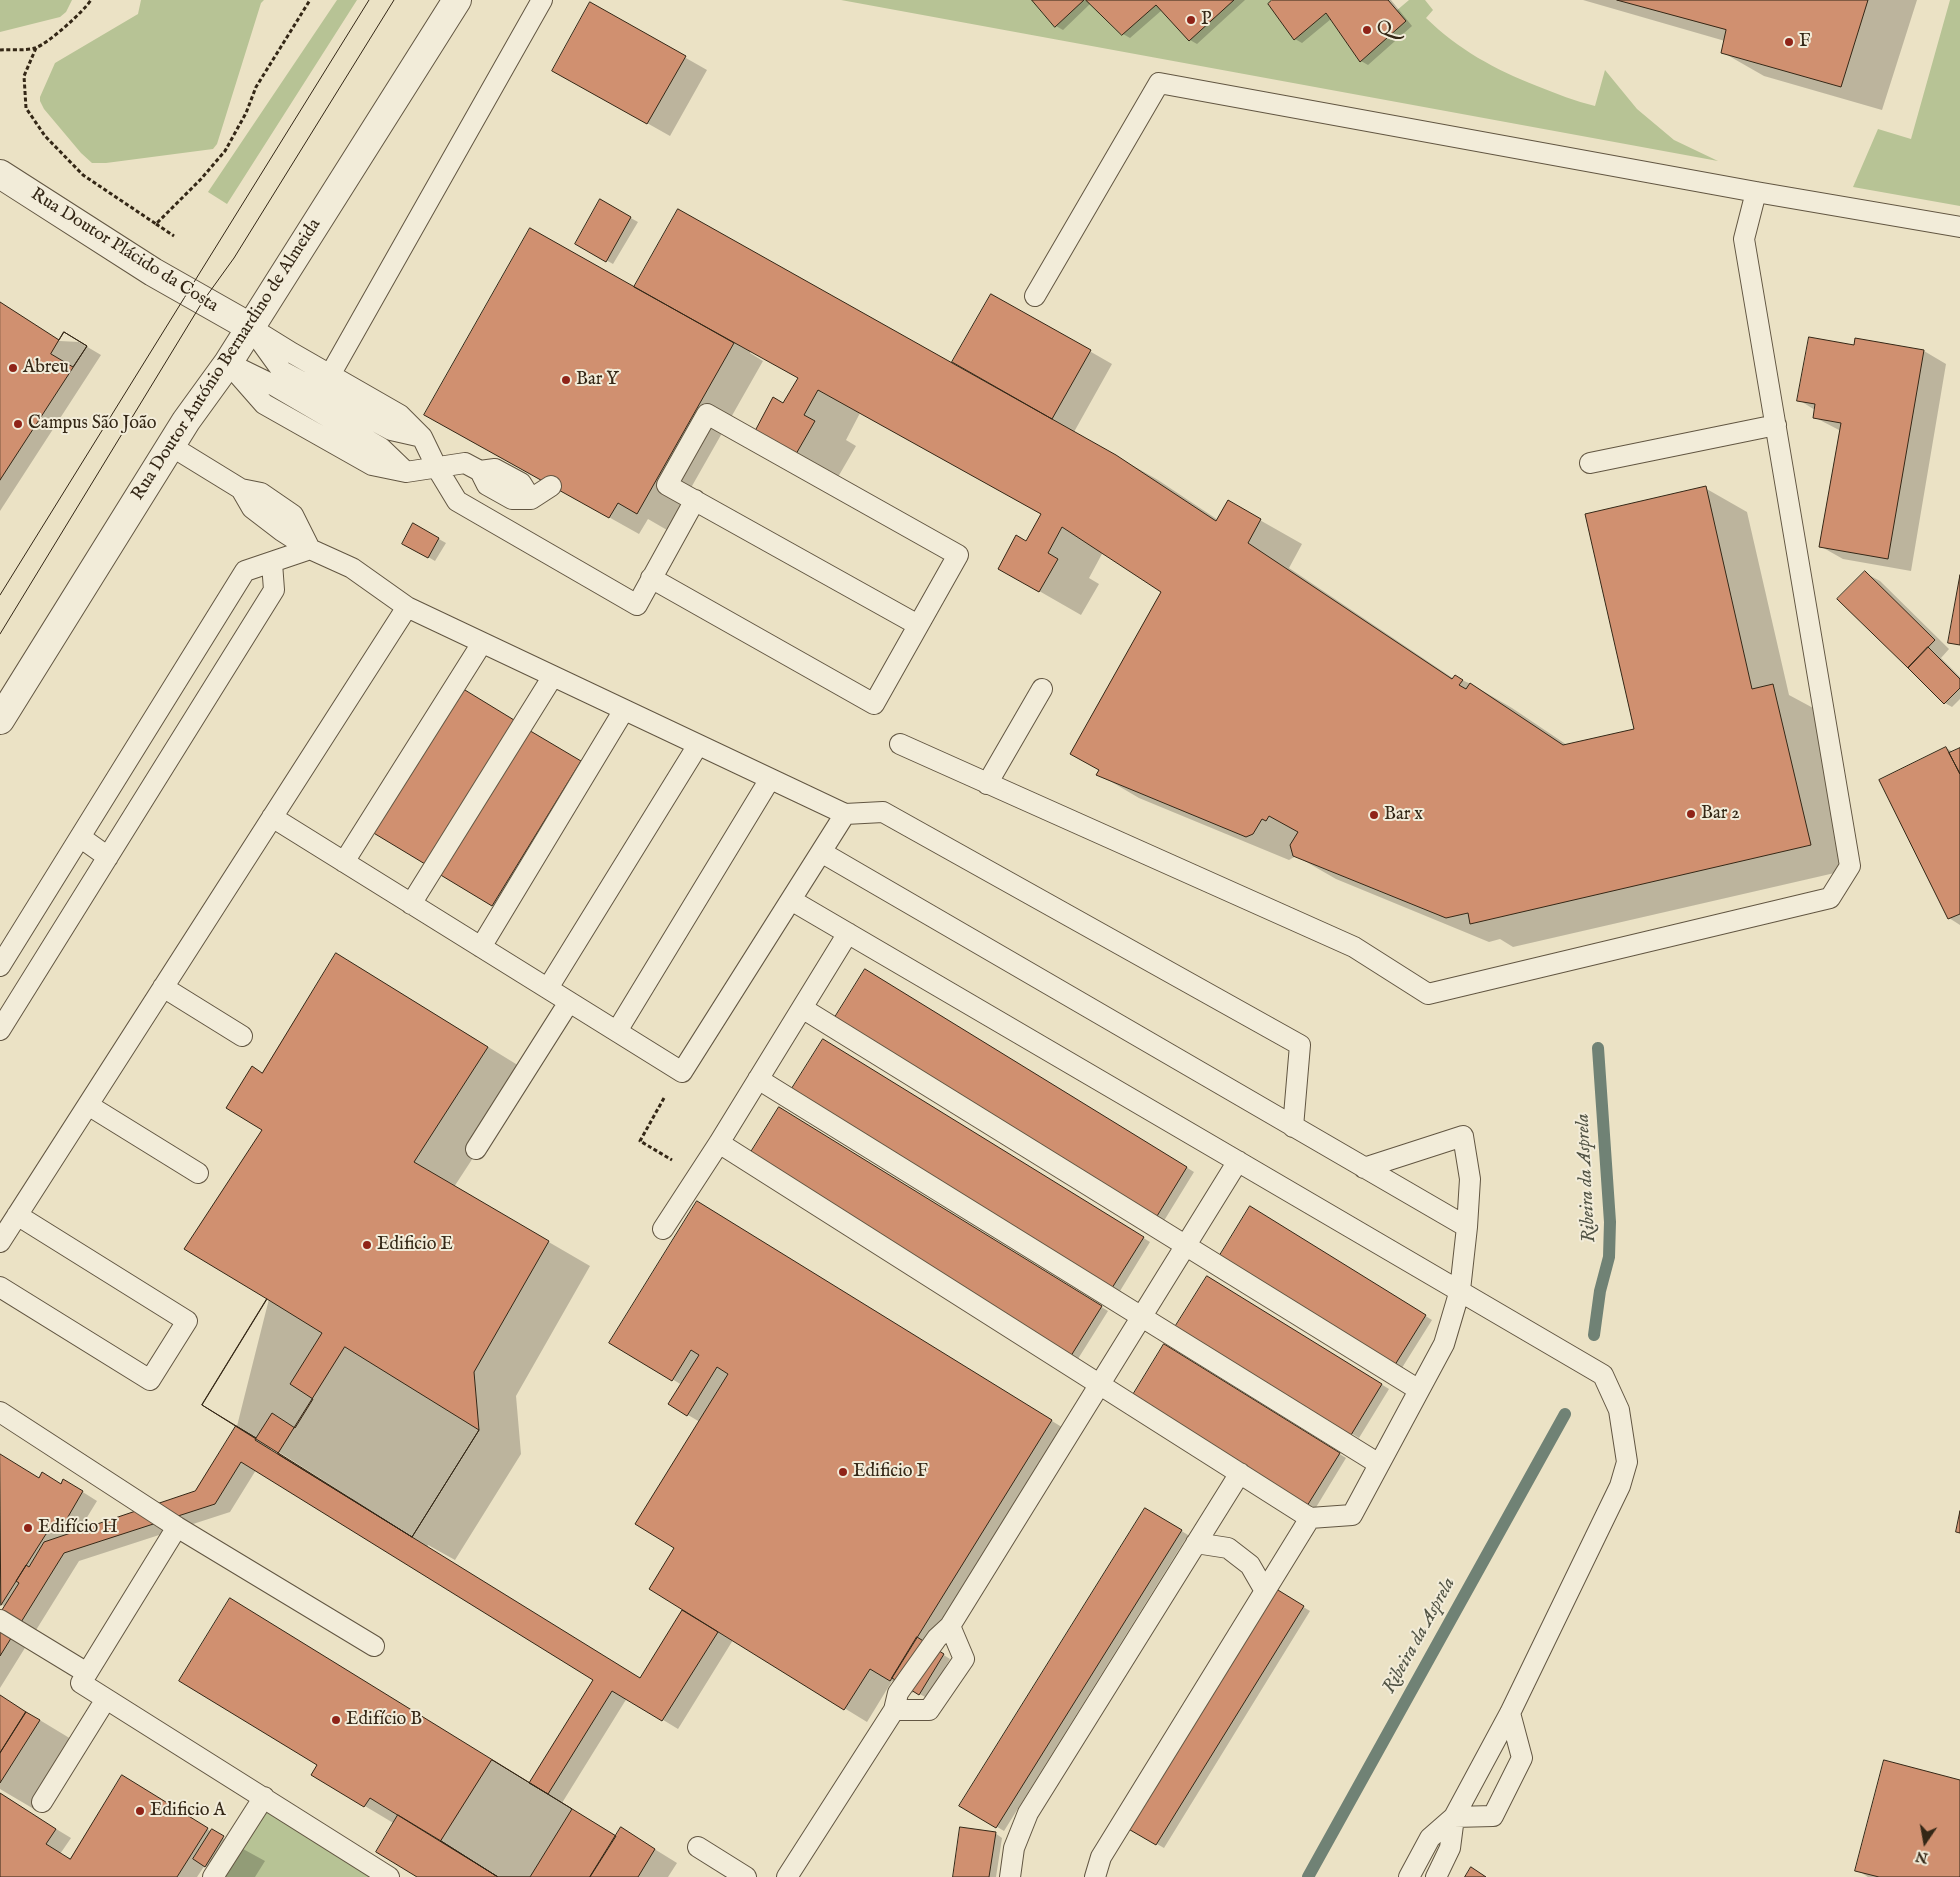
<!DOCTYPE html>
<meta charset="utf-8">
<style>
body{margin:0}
#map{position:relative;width:1960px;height:1877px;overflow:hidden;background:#ebe2c5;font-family:"IM FELL English",serif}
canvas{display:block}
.north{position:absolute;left:1900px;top:1817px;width:50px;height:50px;-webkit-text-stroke:4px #f2ecd9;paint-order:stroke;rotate:192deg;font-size:14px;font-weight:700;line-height:20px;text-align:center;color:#342716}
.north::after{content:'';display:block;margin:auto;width:18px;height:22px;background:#342716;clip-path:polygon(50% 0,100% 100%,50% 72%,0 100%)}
</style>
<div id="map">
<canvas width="1960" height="1877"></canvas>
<div class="north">N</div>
</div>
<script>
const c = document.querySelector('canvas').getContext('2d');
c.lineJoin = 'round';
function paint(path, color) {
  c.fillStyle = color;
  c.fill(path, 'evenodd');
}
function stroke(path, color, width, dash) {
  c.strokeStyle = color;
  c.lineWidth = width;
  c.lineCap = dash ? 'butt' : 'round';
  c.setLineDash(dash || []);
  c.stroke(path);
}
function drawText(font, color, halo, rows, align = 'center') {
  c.font = font + ' "IM FELL English",serif';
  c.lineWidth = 4;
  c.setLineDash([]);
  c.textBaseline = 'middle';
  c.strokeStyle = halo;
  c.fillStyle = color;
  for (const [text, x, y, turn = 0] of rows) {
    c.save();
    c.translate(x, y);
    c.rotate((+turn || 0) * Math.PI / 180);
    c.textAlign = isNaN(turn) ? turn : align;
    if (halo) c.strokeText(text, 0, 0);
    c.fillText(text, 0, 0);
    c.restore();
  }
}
paint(new Path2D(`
 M0,0H72L66,12L60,17L0,32Z
 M141,0H264L261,3L217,144L213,149L106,163H92L81,153L44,109L40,101V97L55,63L138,14Z
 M337,0H357L227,204L208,192Z
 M841,0H1272L1268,4L1294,39L1326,13L1360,62L1405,21L1396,11L1409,0H1425L1433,10L1426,18C1459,50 1494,69 1537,86C1557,94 1575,101 1595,106L1605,70L1637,109L1674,140L1718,161Z
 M1950,0H1960V206L1853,187L1878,129L1911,139Z
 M264,1797L389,1877H213Z`), '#b7c395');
paint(new Path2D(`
 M1034,0H1245L1197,44L1190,40L1162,10L1130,38L1123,34L1091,3L1063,30L1056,26Z
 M1274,0H1391L1412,26L1368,65L1361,61L1331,19L1302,43L1295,39Z
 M1583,0H1917L1882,110L1764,76L1722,52L1725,41Z
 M591,4L707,70L670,136L576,83Z
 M600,201L638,222L613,264L576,243Z
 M992,295L1112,364L1074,432L1158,480L1218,520L1228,502L1302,544L1289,568L1454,679L1455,677L1471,684L1512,708L1567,745L1636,730L1705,488L1747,512L1789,695L1815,709L1852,869L1513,947L1500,939L1489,942L1336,879L1296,856L1289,860L1139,798L1098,774L1163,592L1103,552L1089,578L1099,584L1081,615L999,568L1027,542L1043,515L860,413L846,440L856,446L838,477L756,431L784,405L799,378L751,351L750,353L763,361L667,530L648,519L639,534L455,431L653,299L989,385Z
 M0,302L60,341L79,342L101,355L0,511Z
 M1856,339L1924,351L1946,364L1911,571L1843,559L1820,546L1841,431L1814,417L1815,410L1799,400L1855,346Z
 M414,525L446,543L435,561L404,543Z
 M1865,573L1880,581L1949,649L1941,658L1960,677V699L1952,707L1945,703L1909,667Z
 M528,730L587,766L499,909L440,873Z
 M1946,748L1953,752L1960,749V925L1949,918L1881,781Z
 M337,954L529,1072L454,1187L590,1266L516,1396L521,1454L455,1560L428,1545L427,1547L641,1679L684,1609L676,1548L700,1422L688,1415L682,1385L611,1342L719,1215L1073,1434L939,1652L950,1659L927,1698L914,1691L913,1693L892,1681L867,1722L733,1640L678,1729L627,1698L562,1803L617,1836L643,1842L677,1863L668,1877H419L395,1824L313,1775L319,1765L231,1600L530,1784L595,1679L256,1470L230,1512L79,1561L0,1688V1615L5,1607L0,1603V1455L39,1479L78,1489L97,1501L78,1532L196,1492L237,1426L269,1299L262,1074ZM271,1447L351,1498L350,1500L269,1450Z
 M866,970L1194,1172L1162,1224Z
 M823,1040L1150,1242L1120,1291L793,1090Z
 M779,1109L1108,1311L1076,1362Z
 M1250,1208L1432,1320L1400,1371Z
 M1207,1277L1389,1389L1359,1438L1177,1327Z
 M1164,1346L1346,1458L1315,1509L1133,1397Z
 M1146,1509L1188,1535L1004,1831L961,1805Z
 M1273,1589L1310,1611L1164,1848L1127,1827Z
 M0,1696L81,1745L39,1812L0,1789Z
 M1960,1782V1877H1868L1857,1870Z
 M137,1785L212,1832L265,1861L255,1877H226L205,1865L197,1877H0V1795L71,1838L60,1854L70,1860Z
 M995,1833L1002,1838L996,1877H954Z`), '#0003');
stroke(new Path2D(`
 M1594,1335L1600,1291L1609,1257L1610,1222L1598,1048
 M1308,1877L1565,1414`), '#708275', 12);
const building = new Path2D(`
 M1032,0H1084L1055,27Z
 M1086,0H1234L1189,41L1156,5L1122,35Z
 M1272,0H1388L1406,21L1360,62L1326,13L1294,40L1268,4Z
 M1617,0H1868L1841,87L1721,53L1726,30Z
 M590,2L686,56L647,124L552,71Z
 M600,199L631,217L606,262L575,244Z
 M678,209L1116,455L1216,521L1228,500L1261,519L1248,543L1452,679L1455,675L1463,680L1459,685L1466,689L1470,683L1563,745L1634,729L1585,514L1706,486L1752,689L1773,684L1811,845L1470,924L1468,913L1446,918L1293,856L1290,845L1298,832L1269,816L1266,821L1262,819L1253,834L1246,837L1096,775L1099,770L1070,754L1161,592L1062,527L1048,553L1058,559L1039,592L998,569L1016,535L1026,541L1041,514L818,390L804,415L815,421L796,454L755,431L773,397L783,403L798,378L634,287Z
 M530,228L734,343L637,514L618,503L609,518L424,415Z
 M991,294L1091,350L1052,419L952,362Z
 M0,302L59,340L64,332L87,346L0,480Z
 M64,332L87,346L73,367L51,354Z
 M1809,337L1854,345L1855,338L1924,350L1888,559L1819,547L1841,423L1813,418L1815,404L1797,401Z
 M413,523L439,538L428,558L402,544Z
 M1865,571L1935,640L1908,668L1837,599Z
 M1960,575V645L1948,643Z
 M1928,647L1960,679V688L1944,704L1908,668Z
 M460,687L514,720L425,864L372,832Z
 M527,729L581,761L492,906L439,874Z
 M1946,747L1960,774V914L1948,919L1879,780Z
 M1960,748V774L1949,753Z
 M336,953L488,1047L414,1162L549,1241L474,1372L479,1430L412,1537L202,1405L267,1299L184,1249L262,1130L226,1108L252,1066L262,1073Z
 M865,969L1187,1167L1154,1221L832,1022Z
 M823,1039L1144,1237L1112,1288L791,1090Z
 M779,1107L1102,1306L1069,1359L746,1160Z
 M697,1201L1052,1420L892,1678L890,1681L870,1669L844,1710L649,1589L674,1548L635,1524L728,1374L717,1367L687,1416L668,1404L699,1355L691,1350L672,1381L609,1343Z
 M1250,1206L1426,1315L1393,1368L1217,1260Z
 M1207,1276L1382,1384L1351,1435L1175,1327Z
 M267,1299L322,1333L290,1384L313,1399L295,1428L272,1413L256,1438L202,1405Z
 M1164,1344L1340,1453L1307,1506L1131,1398Z
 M345,1347L479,1430L412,1537L278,1454Z
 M236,1426L256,1438L255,1440L640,1678L682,1610L718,1632L662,1721L612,1691L548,1794L529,1783L593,1680L241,1462L215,1504L64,1553L0,1656V1613L19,1583L16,1581L26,1565L29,1567L44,1542L195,1491Z
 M0,1454L39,1478L42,1472L61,1484L63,1479L83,1491L65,1522L46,1534L1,1605Z
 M1145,1508L1182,1530L996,1828L959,1806Z
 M1960,1511V1533L1956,1532Z
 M1273,1587L1304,1606L1156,1845L1125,1827Z
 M230,1598L616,1836L590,1877H498L370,1798L364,1807L311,1775L317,1765L179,1681Z
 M917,1637L944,1654L919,1695L892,1678Z
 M0,1695L26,1712L0,1753Z
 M26,1712L40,1720L0,1783V1753Z
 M492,1760L572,1809L530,1877H498L441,1841Z
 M1884,1760L1960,1780V1877H1879L1855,1871Z
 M122,1775L208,1828L177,1877H0V1793L56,1829L46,1844L70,1859Z
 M398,1815L441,1841L498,1877H417L376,1852Z
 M621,1827L655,1849L638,1877H590Z
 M960,1827L996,1832L989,1877H953Z
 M212,1829L224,1836L205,1867L193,1859Z
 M1471,1867L1486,1877H1465Z`);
paint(building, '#d09070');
stroke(building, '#342716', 1);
const service = new Path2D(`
 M1035,296L1159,83L1756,192L1960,227
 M250,327L292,353L400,415L422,437L437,468L457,501L637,605L695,500
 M256,335L282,371L391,430L422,437
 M228,363L264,404L372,465L406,472L465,463L480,471L495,469L521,483L531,499
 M236,367L275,386L381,448L406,472
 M330,375L542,0
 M171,446L241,489L261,493L293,515L310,549
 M1590,463L1776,425
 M480,471L487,485L512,499H531L551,486
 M241,489L252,508L282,531L310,549
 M651,578L874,704L958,555L707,414L667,485L918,625
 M900,744L1354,947L1428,994L1830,898L1850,866L1744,239L1756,192
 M987,784L1042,689
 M272,817L682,1072L845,814
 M80,837L108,857
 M344,862L482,643
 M791,900L1603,1375L1619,1410L1627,1462L1620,1486L1510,1713L1454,1817L1430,1838L1409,1877
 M411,904L553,676
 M481,947L624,710
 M0,966L245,571L310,549L352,568L407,607L845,814L883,812L1300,1045L1293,1127
 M163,987L242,1036
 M548,988L698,745
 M802,1008L1419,1390
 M0,1030L274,590L272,563
 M617,1031L770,779
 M758,1079L1379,1464
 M88,1105L198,1173
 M719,1143L1310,1518L1352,1515L1444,1344L1460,1290L1467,1227L821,852
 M476,1149L569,1002
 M1364,1168L1463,1136L1470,1179L1467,1227
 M663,1229L719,1143L848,933
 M0,1242L407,607
 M0,1287L150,1380L187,1321L17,1215
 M0,1412L177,1527L374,1646
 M177,1527L81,1683L389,1877
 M1196,1543L1228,1548L1250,1565L1265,1591
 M0,1620L87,1673
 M894,1710H929L964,1659L950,1626
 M42,1802L106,1699
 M1454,1817L1493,1816L1522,1758L1510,1713
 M698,1847L746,1877
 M213,1877L264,1797
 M787,1877L894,1710L898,1693L937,1638L950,1626L1238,1161
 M1010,1877L1014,1848L1028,1813L1240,1473
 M1095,1877L1101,1857L1310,1518
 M1436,1877L1450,1848L1454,1817`);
const minor = new Path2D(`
 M0,174L153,272L250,327
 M0,720L186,421L228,363L457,0`);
stroke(service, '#625642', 22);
stroke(minor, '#625642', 30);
stroke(new Path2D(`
 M36,48L24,76L26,108L45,136L83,175L156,224L201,179L225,151L246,113L256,87L310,0
 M0,50C11,49 25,51 35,48C48,44 84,11 91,0
 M156,224L174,236
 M664,1098L640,1141L672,1160`), '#342716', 3, [4, 2.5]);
stroke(service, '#f2ecd9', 20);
stroke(minor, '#f2ecd9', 28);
stroke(new Path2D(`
 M0,595L369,0
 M0,634L203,301L234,258L394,0`), '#342716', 1);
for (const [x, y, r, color] of [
 [1191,20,5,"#8f2418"],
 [1367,30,5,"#8f2418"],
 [1789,42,5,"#8f2418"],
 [13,368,5,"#8f2418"],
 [566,380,5,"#8f2418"],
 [18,424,5,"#8f2418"],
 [1691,814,5,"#8f2418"],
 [1374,815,5,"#8f2418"],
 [367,1245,5,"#8f2418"],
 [843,1472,5,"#8f2418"],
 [28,1528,5,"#8f2418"],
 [336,1720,5,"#8f2418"],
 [140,1811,5,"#8f2418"]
]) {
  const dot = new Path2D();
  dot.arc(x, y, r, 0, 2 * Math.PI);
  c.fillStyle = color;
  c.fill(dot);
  stroke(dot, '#f2ecd9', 2);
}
drawText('18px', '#342716', '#f2ecd9', [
 ["P",1201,20],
 ["Q",1377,30],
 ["F",1799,42],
 ["Abreu",23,368],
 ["Bar Y",576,380],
 ["Campus São João",28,424],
 ["Bar 2",1701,814],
 ["Bar x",1384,815],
 ["Edificio E",377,1245],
 ["Edificio F",853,1472],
 ["Edifício H",38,1528],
 ["Edifício B",346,1720],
 ["Edificio A",150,1811]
], 'left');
drawText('18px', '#342716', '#f2ecd9', [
 ["Rua Doutor Plácido da Costa",124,251,32],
 ["Rua Doutor António Bernardino de Almeida",227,360,-57]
]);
drawText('italic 19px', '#525445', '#f2ecd9', [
 ["Ribeira da Asprela",1587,1178,-93],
 ["Ribeira da Asprela",1420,1636,-61]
]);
</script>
